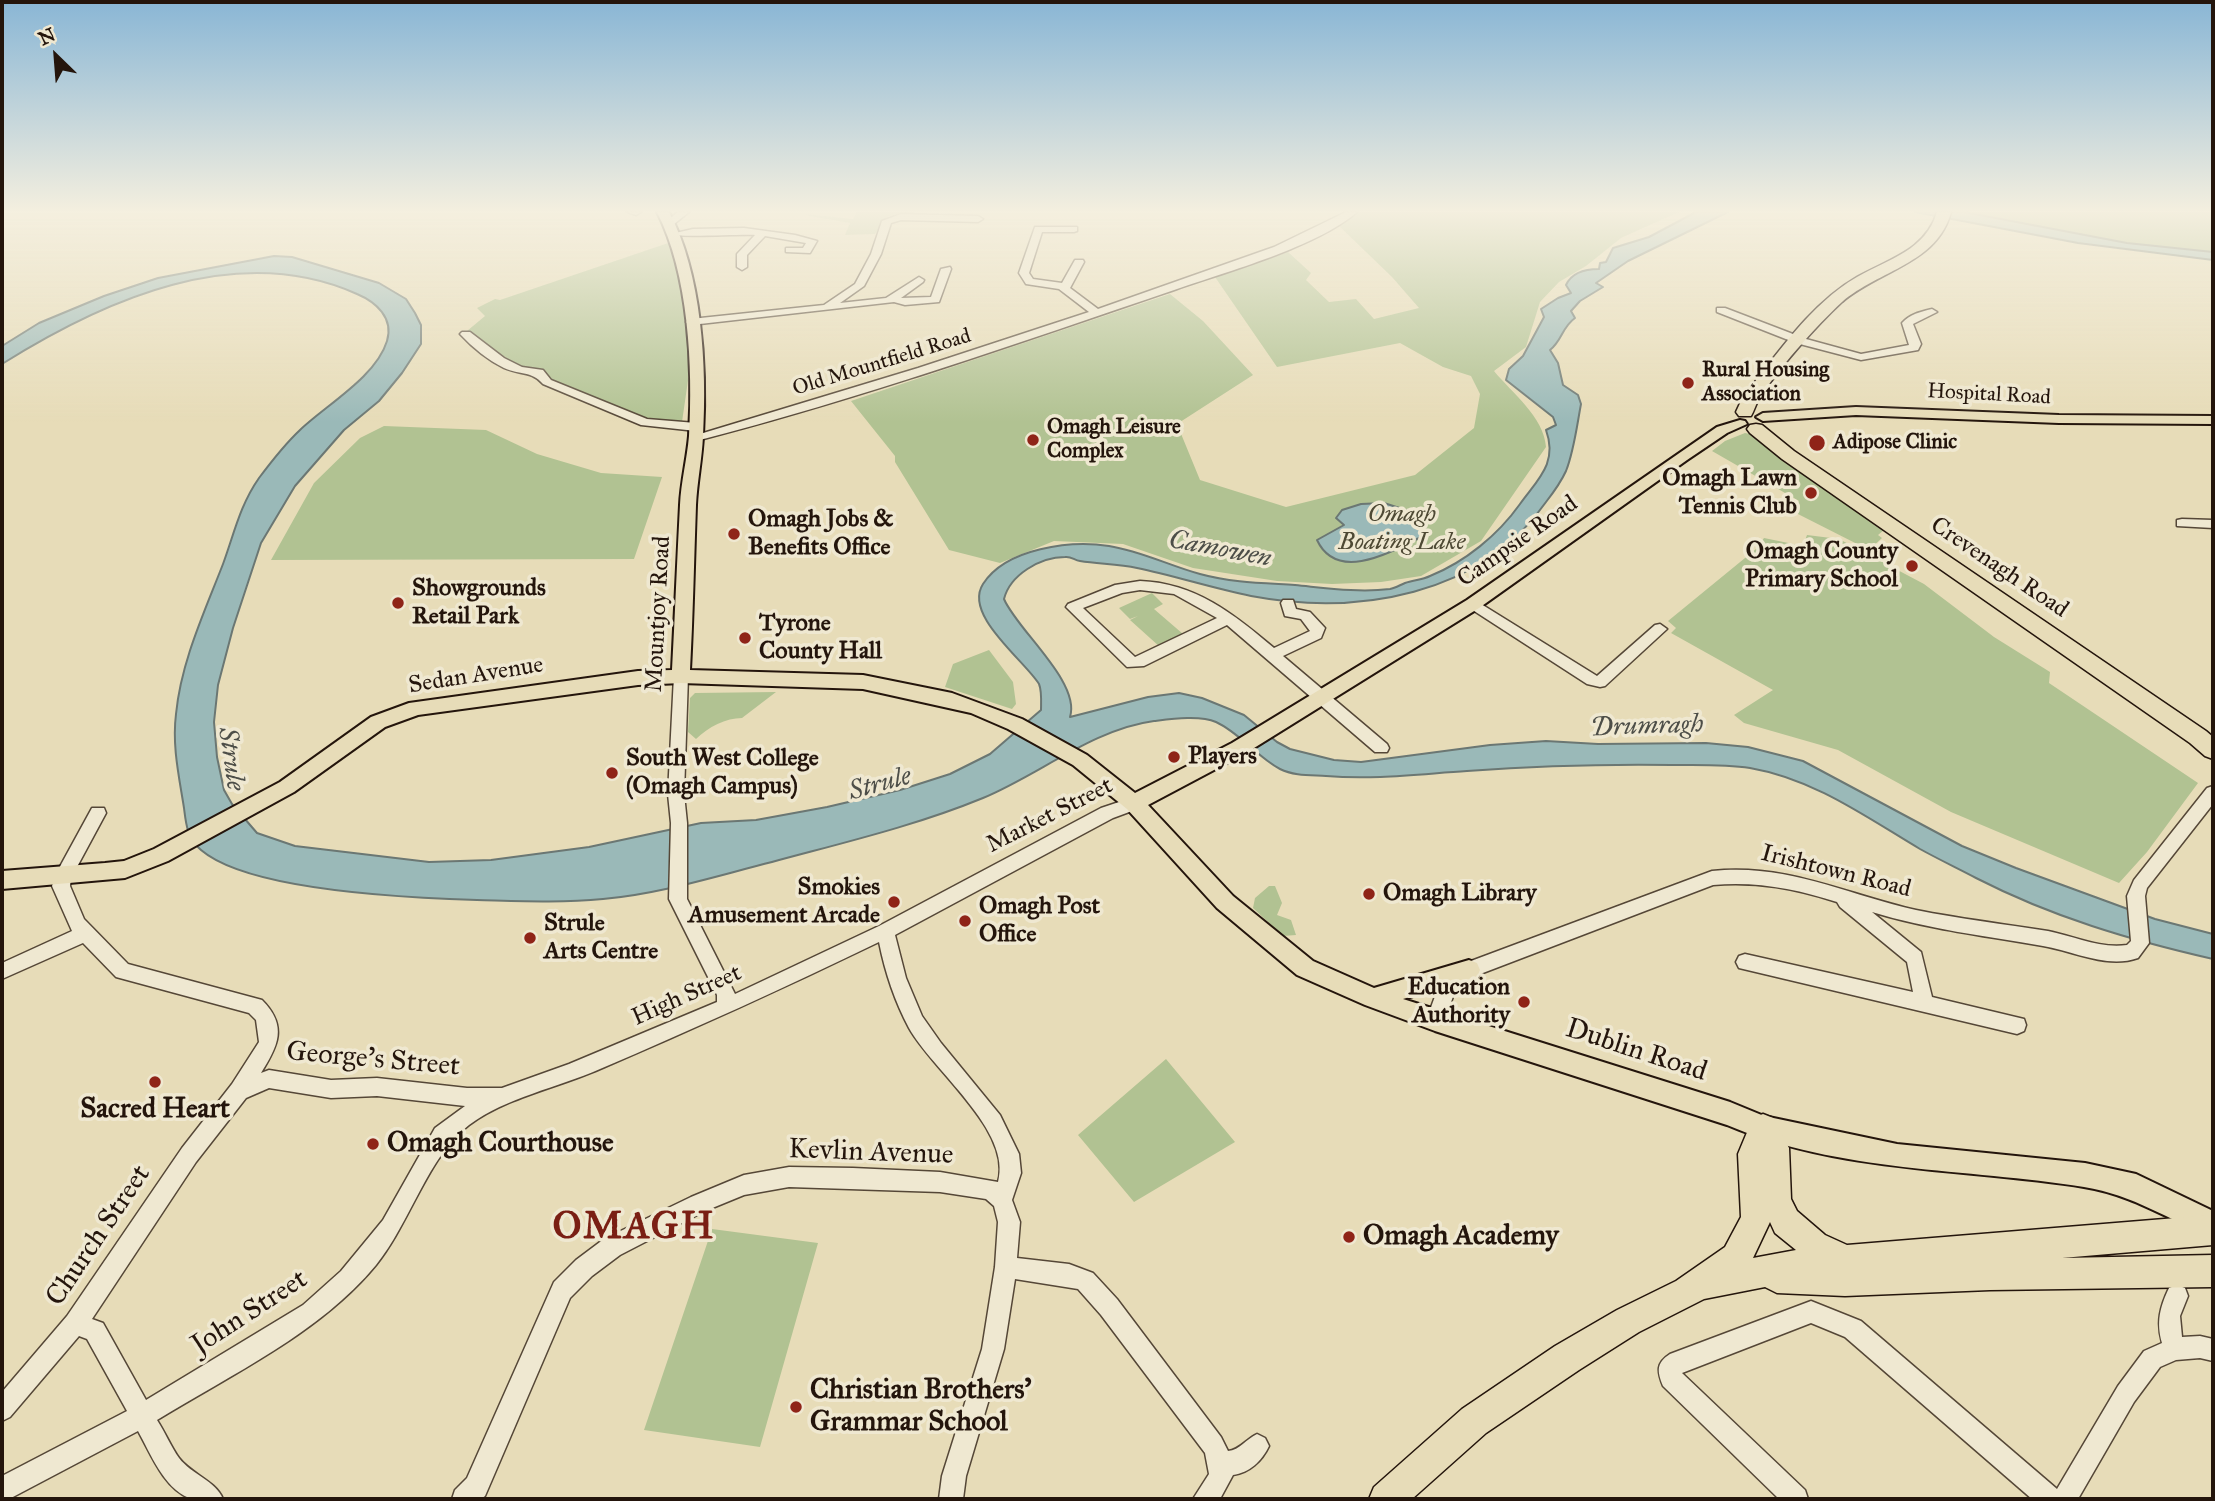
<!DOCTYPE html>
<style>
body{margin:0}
#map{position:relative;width:2215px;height:1501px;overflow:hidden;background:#e7dcb8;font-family:"IM FELL Great Primer",serif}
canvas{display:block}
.frame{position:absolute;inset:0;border:4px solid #24150c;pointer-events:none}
.north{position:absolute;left:21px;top:21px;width:70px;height:70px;-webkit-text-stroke:5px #efe8d1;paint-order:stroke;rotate:335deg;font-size:19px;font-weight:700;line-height:28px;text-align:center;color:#24150c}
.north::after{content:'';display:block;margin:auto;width:24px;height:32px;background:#24150c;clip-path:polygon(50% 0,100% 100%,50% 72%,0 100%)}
</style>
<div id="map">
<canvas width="2215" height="1501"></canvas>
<div class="frame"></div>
<div class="north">N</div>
</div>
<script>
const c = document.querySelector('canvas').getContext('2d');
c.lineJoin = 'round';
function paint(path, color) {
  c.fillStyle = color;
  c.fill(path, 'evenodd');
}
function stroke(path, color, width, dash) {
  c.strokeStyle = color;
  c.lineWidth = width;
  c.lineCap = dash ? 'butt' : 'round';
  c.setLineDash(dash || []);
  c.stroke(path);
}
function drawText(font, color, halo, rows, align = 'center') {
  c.font = font + ' "IM FELL Great Primer",serif';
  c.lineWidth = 7;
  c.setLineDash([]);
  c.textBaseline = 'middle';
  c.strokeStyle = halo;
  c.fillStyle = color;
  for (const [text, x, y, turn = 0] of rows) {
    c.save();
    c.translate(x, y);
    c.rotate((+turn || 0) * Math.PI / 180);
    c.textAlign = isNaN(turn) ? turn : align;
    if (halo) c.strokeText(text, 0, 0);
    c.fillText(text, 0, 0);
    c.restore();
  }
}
paint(new Path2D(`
 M857,212H910L888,216L875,234L845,235L850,223L808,216L806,214L853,219Z
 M1359,212H1679L1621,238L1586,266L1559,282L1540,302L1526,347L1494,371C1512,393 1544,417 1546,447L1481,541L1421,576L1381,582L1332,584L1277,581L1193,568L1123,544L1054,541L1000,563L949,550L895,462V456L851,401L1170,294L1203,321L1253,375L1177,424L1200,480L1286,507L1415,475L1474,428L1480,394L1471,376L1443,367L1400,343L1277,367L1215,277L1288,252L1311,273L1306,280L1329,302L1356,299L1374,319L1419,308L1392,277L1338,225Z
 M1964,212H2213V252L2127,243Z
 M677,240L693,346L682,422C652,429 582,392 551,380L541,369L524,370L467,331L485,316L477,308L495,299L500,300Z
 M384,426L486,430L537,454L601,473L662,477L634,559L271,560L314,483L360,438Z
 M1745,433L1755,435L1877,522L1884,530L1878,535L1882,538L1869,550L1792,511L1799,501L1712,451L1725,441Z
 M1807,535L1839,539L1924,584L1994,637L2050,672L2049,683L2198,783L2147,852L2119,883L1951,812L1838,750L1744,723L1734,715L1773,690L1671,633L1676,628L1668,621L1756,549L1764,538L1803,546Z
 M1152,593L1163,604L1154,609L1183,634L1160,647L1130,620L1138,616L1130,619L1119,608Z
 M989,650L1013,682L1016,704L1012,709L945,687L953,664Z
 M776,692L742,718C726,718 708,727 696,739L688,732L690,698L695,693Z
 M1269,886H1275L1282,903L1277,915L1291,920L1296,935L1283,936L1253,908L1255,898Z
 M1166,1059L1235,1142L1134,1202L1078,1135Z
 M712,1229L818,1243L760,1447L644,1430Z`), '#b1c292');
const water = new Path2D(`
 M1696,212H1728L1628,261L1596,283L1603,287L1580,301L1571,311L1575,318C1562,327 1562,341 1550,350L1558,363L1563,385L1578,395L1581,404C1577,425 1574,451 1566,471C1561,482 1553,493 1546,502C1481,596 1357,616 1251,596C1212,588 1175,576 1137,568C1118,564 1098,564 1080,561C1074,560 1071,556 1065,557C1040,557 1010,575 1004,599C1017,630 1081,682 1070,717L1148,697L1179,693L1202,698L1244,715L1277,742L1290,749L1334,760L1361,762L1490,745L1546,741L1598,744L1706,743L1748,747L1803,761L1962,846L2016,868L2155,919L2213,934V959C2130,940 2052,917 1976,878C1957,868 1938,859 1920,849C1866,817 1814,779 1750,768C1725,764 1698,765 1672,765C1603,764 1536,766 1467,771C1420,774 1374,780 1326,776C1311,775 1294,776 1280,769C1257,757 1240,733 1216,722C1200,715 1171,719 1154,721C1093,729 1039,775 983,798C915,826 842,843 772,862C716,876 660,894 603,899C561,903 519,901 477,900C412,898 249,891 201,850C187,838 186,824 184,808C179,776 172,746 176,714C181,662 204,613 223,564C234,534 240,505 259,478C271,462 285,444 300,430C326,405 376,377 387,341C394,318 376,302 357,294C237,240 104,300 2,364V346L39,323L104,296L158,278L274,256L292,257L379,283L406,299L415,313L421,325V344L402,373L379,401L344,430L295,486L261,543L233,628L218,685L214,722L217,757L224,790L232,804L257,833L295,846L429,862L491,860L589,847L701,823L756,820L827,807L900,790L950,774L990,754L1041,710C1041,703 1042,691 1039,684C1024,660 963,615 983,584C1006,548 1071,540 1109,546C1141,551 1170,566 1200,574C1233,583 1262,583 1295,585C1326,588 1359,593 1390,589C1395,588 1400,585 1405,583C1413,580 1422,580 1430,576C1465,562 1498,535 1520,504C1538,479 1558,463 1546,430L1556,425L1553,417L1506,380L1509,369L1523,356L1544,317L1541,309L1558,298L1571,293L1566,285C1572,272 1586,269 1599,269L1600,263L1606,262L1613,248L1649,237Z
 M1915,212H1964L2127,243L2213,252V260L2078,243Z
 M1384,503L1415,513L1426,526L1421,537C1391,552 1337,583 1317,540L1344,525L1336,518L1342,510L1361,504Z`);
paint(water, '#9ab9b8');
stroke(water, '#6b7773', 2);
const minor = new Path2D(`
 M627,212H641L636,215Z
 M678,212H689L674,224H668V220Z
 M1346,212H1357C1319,246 1226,272 1177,289C1018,343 859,399 696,441L690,437L918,368L1089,312L1059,289L1026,284L1019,273L1035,227H1077V231L1074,232H1042L1029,273L1033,279L1062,283L1075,260H1083L1084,262L1070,288L1098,309L1274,247Z
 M901,214L978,216L983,219L978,222L901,220L891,223L881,254L864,286L840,303L886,298L919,277L924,280L923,282L901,298L931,297L941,269L950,267L951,269L939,302L905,305L894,302L691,325L686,322L691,319L824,305L855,284L871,254L882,221Z
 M744,228L795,235L817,241L810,253L786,252V248H803L806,243L765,236L747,255V267L742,270L737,267V254L755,235C740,234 677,238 671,234L693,229Z
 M1717,308H1725L1806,339L1861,354L1909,345L1902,323C1910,314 1920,312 1932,309L1937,312L1913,324L1921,344L1918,350L1861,360L1796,343L1717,312Z
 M462,332H470L504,358L522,367L543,370L551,380L647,419L696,423L702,427L696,431L641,425L543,384C532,371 520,375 504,368C488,360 472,347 460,334Z
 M2182,519L2213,520V528L2177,526V520Z
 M1140,581C1195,583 1234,614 1274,648L1310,631L1301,619L1285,616L1281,603L1283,600H1293L1296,609L1310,612L1325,628L1321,638L1283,656L1387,744L1389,748L1387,752H1375L1227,625L1144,666L1127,667L1066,607L1068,604L1115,585ZM1140,590L1174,594L1217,618L1135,657L1083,608L1122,593Z
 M1473,599L1597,676L1655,625L1660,624L1667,629L1605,686L1600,687L1587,684L1468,607L1466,604L1468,601Z
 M681,671L688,676L684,794L687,823V899L735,994L879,926L1101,808L1134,797L1140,798L1142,803L1140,808L1113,818L895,935L906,978L922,1016L941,1043L1000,1115L1019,1154L1021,1173L1012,1200L1020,1222L1017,1258L1069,1264L1093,1273L1117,1299L1221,1437L1228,1451C1240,1450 1246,1439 1257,1434L1265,1438L1269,1446C1262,1461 1249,1473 1233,1475L1220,1499H1193L1209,1474L1205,1453L1101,1315L1078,1289L1015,1279L1004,1349L966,1476L963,1499H939L942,1476L982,1349L995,1267L998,1222L994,1206L986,1199L940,1192L789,1187L744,1195L705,1211L620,1255L592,1276L570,1298L485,1496L481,1499H452L455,1490L467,1478L554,1282L576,1260L604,1239L691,1197L744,1175L789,1167L853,1168L940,1172L998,1182C1013,1131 932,1070 909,1028C895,1002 885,972 879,942C786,987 694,1029 600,1069C557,1088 507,1097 469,1125C428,1156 410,1223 376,1265C320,1333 232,1374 157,1420C165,1432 171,1447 179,1458C191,1474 216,1481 223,1499C213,1499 198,1501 189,1498C163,1487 151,1454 138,1431L11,1498L2,1499V1476L127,1411L87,1339L79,1336L10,1417L2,1421V1392L67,1316L182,1148L232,1084L259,1042L256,1020L249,1013L116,977L83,943L2,979V963L72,931L52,886L57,872L92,808H104L106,813L71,878L70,886L84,919L128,964L262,1000C288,1026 278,1046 261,1073L269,1070L331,1080L377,1078L467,1088H502L569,1064L717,1002V995L669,899L671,823L668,794L674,676ZM269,1088L331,1098L377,1096L465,1106L435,1128L383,1220L341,1271L303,1305L146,1400L103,1323L92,1319L196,1162L246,1098Z
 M2213,786V804L2147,888L2145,896L2149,943L2138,958C2107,969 2073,951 2043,946C1985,936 1927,929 1872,912L1921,952L1932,997L2024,1019L2026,1025L2024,1031L2017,1034L1739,968L1736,962L1739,956L1745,954L1913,992L1907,962L1840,907L1837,902C1796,889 1757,881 1713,885L1475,976L1455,991L1442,1027L1435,1029L1428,1027L1426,1021L1441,980L1463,964L1712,871C1787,863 1845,894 1916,910C1960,919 2004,924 2048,931C2074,936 2100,949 2127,945L2131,941L2127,896L2134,880L2207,788Z
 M2177,1285L2185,1288L2188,1296L2180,1316L2182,1337L2200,1336L2213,1339V1361L2200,1358L2176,1360L2160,1367L2134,1402L2078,1499H2032L1845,1337L1811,1323L1682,1373L1805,1490L1808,1499H1779L1663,1386C1657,1371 1656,1363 1670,1354L1811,1301L1861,1321L2057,1489L2118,1386L2144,1351L2162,1343C2156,1322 2160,1307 2169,1288Z`);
const major = new Path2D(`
 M657,212H669C702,274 707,367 703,436C702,459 697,482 696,505C694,560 693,615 690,670L863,675L952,693L1022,719L1087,755L1135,793L1232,743L1467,600L1717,427L1740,420L1745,421L1747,424L1727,433L1687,460L1479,608L1246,753L1148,805L1233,896L1313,961L1374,988L1469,960L1477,963L1480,970L1477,977L1403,999L1730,1102L1764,1116L1897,1144L2085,1163L2136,1174L2213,1211V1237C2168,1220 2134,1195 2084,1187C1965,1168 1840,1173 1727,1125L1435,1031L1365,1005L1297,975L1217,908L1127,809L1073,765L1008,729L971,713L863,689L681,683L638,685L418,715L385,727L294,792L168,861L125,878L2,889V871L105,863L124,861L154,849L280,782L371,717L409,703L638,671L672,670C675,615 677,560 680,505C681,482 687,459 689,436C693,368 689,274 657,212Z
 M1856,407L2059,415L2213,416V424L2059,423L1856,415L1763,421L1756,417L1763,413Z`);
const highway = new Path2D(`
 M1937,212H1951C1937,264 1879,270 1842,302C1817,325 1775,372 1758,401C1755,406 1754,411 1751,416H1739L1736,412L1743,397C1776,356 1810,304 1857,277C1889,259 1926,250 1937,212Z
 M1756,424L1762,425L1794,451L2206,731L2213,737V759L2205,756L2190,743L1782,459L1750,433L1747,429L1750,425Z
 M1763,1114L1773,1118L1789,1148L1791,1199L1797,1211L1825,1235L1847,1245L2213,1215V1245L2062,1258L2213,1255V1287L1990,1290L1845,1296L1777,1293L1765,1287L1704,1299L1639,1332L1579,1370L1486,1433L1412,1499H1369L1374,1487L1462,1409L1555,1346L1617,1310L1676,1281L1725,1247L1741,1217L1738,1154L1753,1118ZM1770,1222L1775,1233L1796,1250L1753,1258Z`);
stroke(minor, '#554737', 3);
stroke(major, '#24150c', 4);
stroke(highway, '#24150c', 3);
paint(minor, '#efe8d1');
paint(major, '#e7dcb8');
paint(highway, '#e7dcb8');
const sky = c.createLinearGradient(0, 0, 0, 422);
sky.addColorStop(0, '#89b6d5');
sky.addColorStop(0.5, '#f4efdf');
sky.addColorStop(1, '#f4efdf00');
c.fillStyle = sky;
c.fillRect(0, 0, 2215, 422);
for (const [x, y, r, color] of [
 [1688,383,7,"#8f2418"],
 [1033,440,7,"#8f2418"],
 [1817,443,9,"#8f2418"],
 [1811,493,7,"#8f2418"],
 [734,534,7,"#8f2418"],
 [1912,566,7,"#8f2418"],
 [398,603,7,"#8f2418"],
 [745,638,7,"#8f2418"],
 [1174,757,7,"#8f2418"],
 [612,773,7,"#8f2418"],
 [1369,894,7,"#8f2418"],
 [894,902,7,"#8f2418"],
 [965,921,7,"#8f2418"],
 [530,938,7,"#8f2418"],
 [1524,1002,7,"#8f2418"],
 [155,1082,7,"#8f2418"],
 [373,1144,7,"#8f2418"],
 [1349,1237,7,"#8f2418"],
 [796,1407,7,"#8f2418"]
]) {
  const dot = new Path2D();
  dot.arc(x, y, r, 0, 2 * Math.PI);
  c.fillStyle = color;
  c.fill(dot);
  stroke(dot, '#efe8d1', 2.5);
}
drawText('21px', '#24150c', '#efe8d1', [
 ["Old Mountfield Road",882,363,-17],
 ["Hospital Road",1989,395,3]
]);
drawText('bold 21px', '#24150c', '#efe8d1', [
 ["Rural Housing",1702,371],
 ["Association",1702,395],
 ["Omagh Leisure",1047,428],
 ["Complex",1047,452],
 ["Adipose Clinic",1833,443]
], 'left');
drawText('bold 24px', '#24150c', '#efe8d1', [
 ["Omagh Lawn",1797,479,"right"],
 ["Tennis Club",1797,507,"right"],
 ["Omagh Jobs &",748,520],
 ["Benefits Office",748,548],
 ["Omagh County",1898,552,"right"],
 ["Primary School",1898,580,"right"],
 ["Showgrounds",412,589],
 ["Retail Park",412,617],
 ["Tyrone",759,624],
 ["County Hall",759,652],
 ["Players",1188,757],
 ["South West College",626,759],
 ["(Omagh Campus)",626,787],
 ["Smokies",880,888,"right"],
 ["Amusement Arcade",880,916,"right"],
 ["Omagh Library",1383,894],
 ["Omagh Post",979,907],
 ["Office",979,935],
 ["Strule",544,924],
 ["Arts Centre",544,952],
 ["Education",1510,988,"right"],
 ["Authority",1510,1016,"right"]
], 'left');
drawText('italic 24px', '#4e4934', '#efe8d1', [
 ["Omagh",1402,515],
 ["Boating Lake",1402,543]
]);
drawText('24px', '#24150c', '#efe8d1', [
 ["Campsie Road",1518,542,-35],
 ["Crevenagh Road",1999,568,34],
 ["Mountjoy Road",659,614,-87],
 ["Sedan Avenue",476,676,-9],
 ["Market Street",1050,816,-27],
 ["Irishtown Road",1836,872,14],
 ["High Street",687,996,-24]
]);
drawText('italic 26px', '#4d4e48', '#efe8d1', [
 ["Camowen",1220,550,11],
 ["Drumragh",1647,727,-2],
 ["Strule",230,759,82],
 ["Strule",880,785,-15]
]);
drawText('28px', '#24150c', '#efe8d1', [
 ["Dublin Road",1636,1051,18],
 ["George's Street",373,1060,5],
 ["Kevlin Avenue",871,1153,2],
 ["Church Street",99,1236,-56],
 ["John Street",250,1313,-33]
]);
drawText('bold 28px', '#24150c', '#efe8d1', [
 ["Sacred Heart",155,1110,"center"],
 ["Omagh Courthouse",387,1144],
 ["Omagh Academy",1363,1237],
 ["Christian Brothers'",810,1391],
 ["Grammar School",810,1423]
], 'left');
c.letterSpacing = '2px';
drawText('bold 38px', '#7a1f14', '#efe8d1', [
 ["OMAGH",634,1229]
]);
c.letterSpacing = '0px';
</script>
